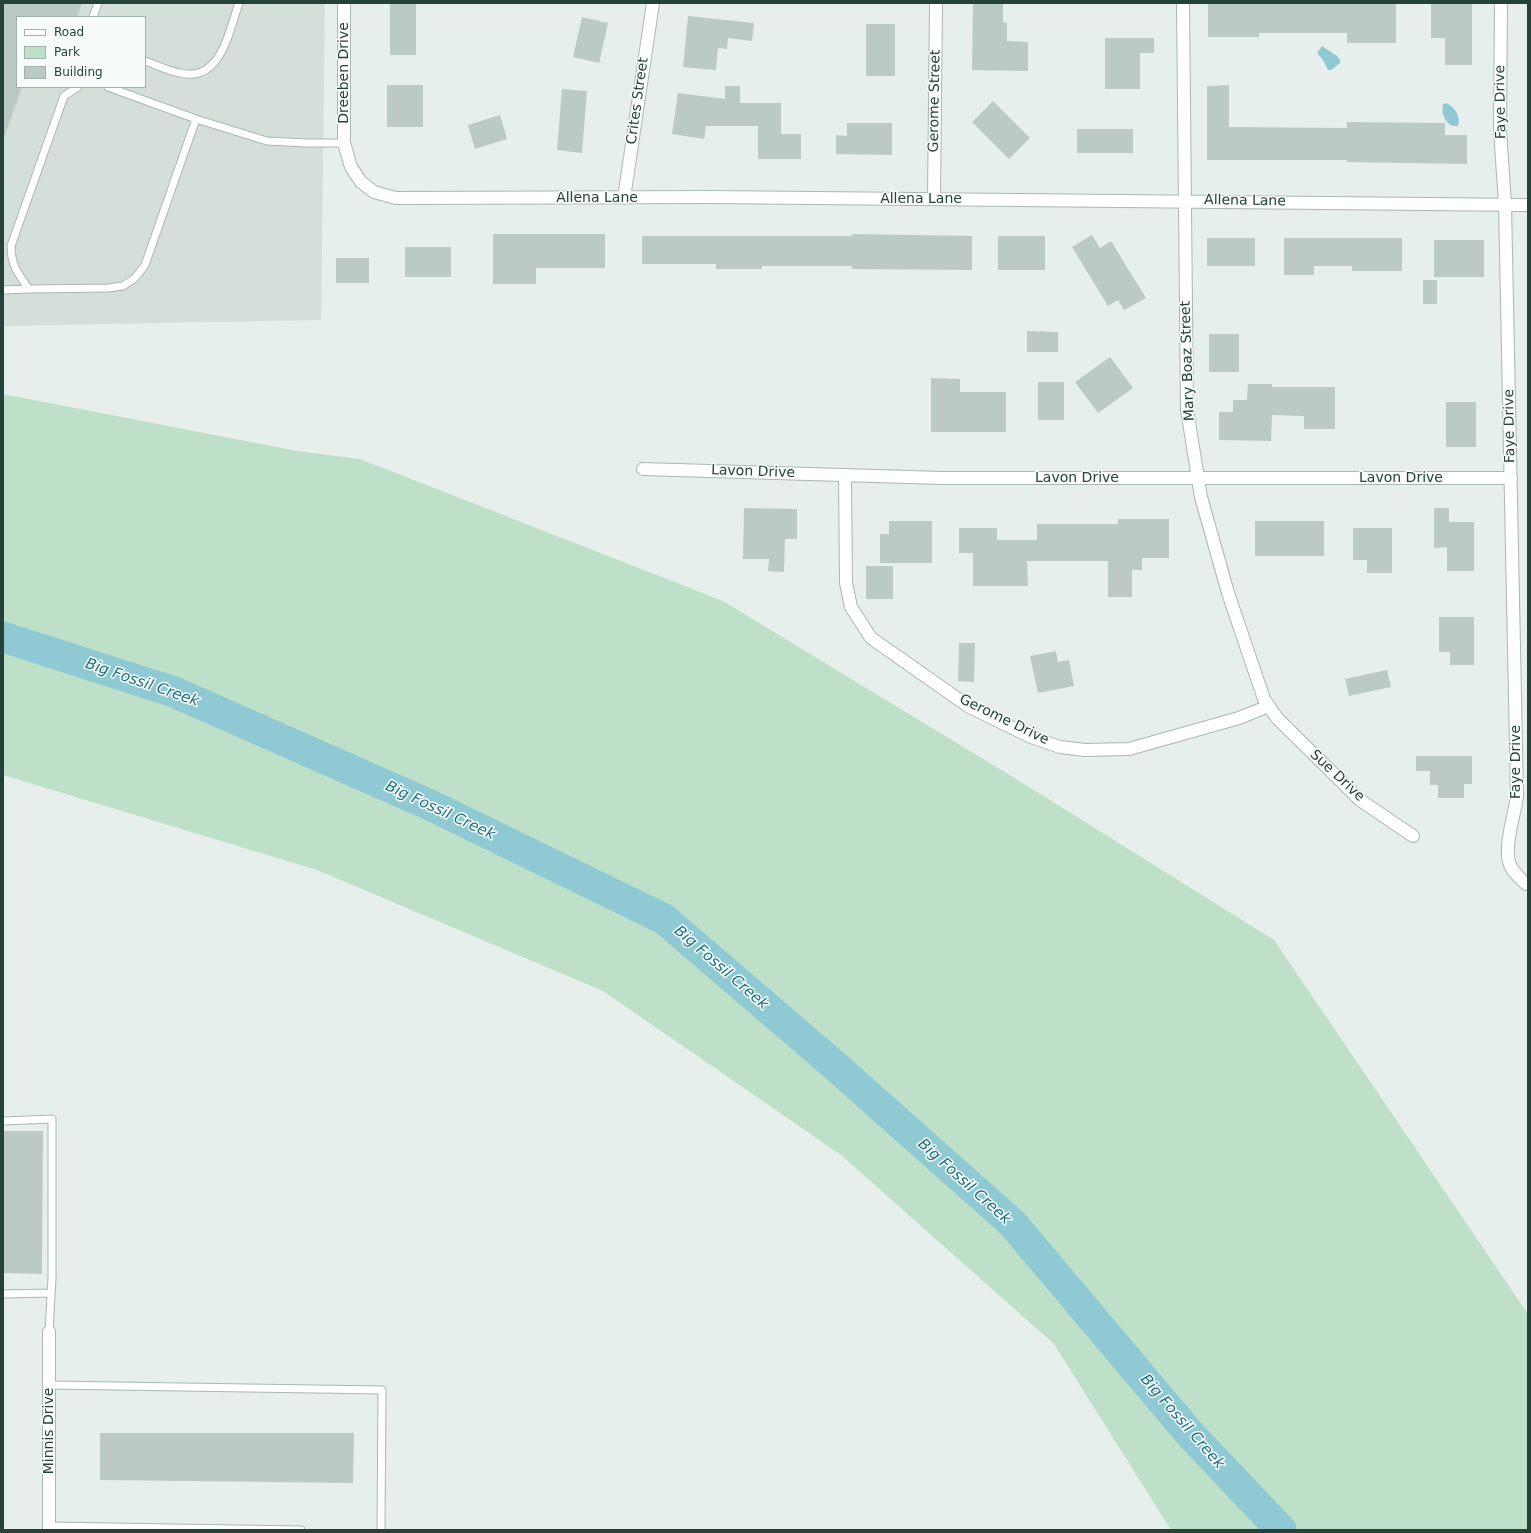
<!DOCTYPE html>
<style>
body{margin:0}
#map{position:relative;width:1531px;height:1533px;overflow:hidden;background:#e6efeb;font-family:"DejaVu Sans",sans-serif}
canvas{display:block}
.frame{position:absolute;inset:0;border:4px solid #24423a;pointer-events:none}
.legend{position:absolute;left:16px;top:16px;width:130px;height:72px;box-sizing:border-box;background:#f7fbf9;border:1px solid #a3b1ad;margin:0;padding:5px 7px;list-style:none;font-size:12px;color:#24423a}
.legend li{display:flex;align-items:center;gap:8px;height:20px}
.legend b{width:20px;border:1px solid #a3b1ad}
</style>
<div id="map">
<canvas width="1531" height="1533"></canvas>
<div class="frame"></div>
<ul class="legend">
<li><b style="height:5px;background:#fff"></b>Road</li>
<li><b style="height:11px;background:#bfe0c8"></b>Park</li>
<li><b style="height:11px;background:#bbcac4"></b>Building</li>
</ul>
</div>
<script>
const c = document.querySelector('canvas').getContext('2d');
c.lineJoin = 'round';
function paint(path, color) {
  c.fillStyle = color;
  c.fill(path, 'evenodd');
}
function stroke(path, color, width, dash) {
  c.strokeStyle = color;
  c.lineWidth = width;
  c.lineCap = dash ? 'butt' : 'round';
  c.setLineDash(dash || []);
  c.stroke(path);
}
function drawText(font, color, halo, rows, align = 'center') {
  c.font = font + ' "DejaVu Sans",sans-serif';
  c.lineWidth = 3;
  c.setLineDash([]);
  c.textBaseline = 'middle';
  c.strokeStyle = halo;
  c.fillStyle = color;
  for (const [text, x, y, turn = 0] of rows) {
    c.save();
    c.translate(x, y);
    c.rotate((+turn || 0) * Math.PI / 180);
    c.textAlign = isNaN(turn) ? turn : align;
    if (halo) c.strokeText(text, 0, 0);
    c.fillText(text, 0, 0);
    c.restore();
  }
}
paint(new Path2D(`
 M3,3H325L321,320L3,326ZM17,17H145V87H17Z`), '#d4dfda');
paint(new Path2D(`
 M3,394L297,451L360,459L723,601L1034,790L1274,940L1528,1314V1530H1171L1054,1344L841,1155L603,991L317,870L3,775Z`), '#bfe0c8');
paint(new Path2D(`
 M1322,46L1337,56L1340,60V63L1331,70H1328L1323,60L1317,53Z
 M1446,103C1455,107 1461,116 1458,126H1452C1444,121 1441,113 1443,104Z`), '#8ec9d4');
stroke(new Path2D(`
 M3,637L174,692L430,805L664,919L833,1064L1012,1223L1190,1434L1281,1530`), '#8ec9d4', 31);
paint(new Path2D(`
 M3,3H82L77,17H17V87H22L5,135H3Z
 M390,3H416V55H390Z
 M973,3H1003V22L1007,23V41L1028,42V71L972,70Z
 M1208,3H1396V43H1347V33H1259V37H1208Z
 M1431,3H1472V65H1445V38H1431Z
 M688,16L754,23L752,41L728,38L727,49L718,48L716,70L683,67Z
 M582,17L608,23L599,63L573,57Z
 M866,24H895V76H866Z
 M1105,38H1154V53H1140V89H1105Z
 M387,85H423V127H387Z
 M1229,85V127L1347,128V122L1445,123V135H1467V164L1347,162V160H1207V86Z
 M725,86H740V103H781V134H801V159H758V126H706L704,139L672,134L678,93L725,99Z
 M562,89L587,91L582,153L557,150Z
 M993,101L1030,138L1009,159L972,122Z
 M500,115L507,139L475,149L468,125Z
 M847,123H892V155L836,154V135L847,136Z
 M1077,129H1133V153H1077Z
 M493,234H605V268H536V284H493Z
 M852,234L972,236V270L852,269V266H762V269H716V264H642V236H852Z
 M1092,235L1100,248L1111,241L1146,298L1124,310L1118,300L1108,306L1072,247Z
 M998,236H1045V270H998Z
 M1207,238H1255V266H1207Z
 M1284,238H1402V271H1352V266H1314V275H1284Z
 M1434,240H1484V277H1434Z
 M405,247H451V277H405Z
 M336,258H369V283H336Z
 M1423,280H1437V304H1423Z
 M1027,331L1058,332V352H1027Z
 M1209,334H1239V372H1209Z
 M1110,357L1133,388L1098,413L1075,382Z
 M931,378L960,379V392H1006V432H931Z
 M1038,382H1064V420H1038Z
 M1248,384H1272V387H1335V429H1304V416L1272,415L1271,441L1219,440V412H1233V400H1247Z
 M1446,402H1476V447H1446Z
 M744,508L797,509V539H785L784,572L768,571L769,559H743Z
 M1434,508H1449V522H1474V571H1447V547L1434,548Z
 M1118,519H1169V558H1142V570H1132V597H1108V561H1027L1028,586H973V553H959V528H997V540H1037V524H1118Z
 M889,521H932V563H880V534H889Z
 M1255,521H1324V556H1255Z
 M1353,528H1392V573H1367V560H1353Z
 M866,566H893V599H866Z
 M1439,617H1474V665H1450V652H1439Z
 M959,643H975L974,682L958,681Z
 M1056,651L1058,662L1069,660L1074,686L1038,693L1030,656Z
 M1387,670L1391,687L1349,696L1345,679Z
 M1416,756H1472V784H1464V798H1438V785H1430V771H1416Z
 M3,1131H43L42,1274L3,1273Z
 M100,1433H354L353,1483L100,1480Z`), '#bbcac4');
const lane = new Path2D(`
 M93,17L98,3
 M145,61C157,65 168,71 180,73C221,83 229,31 239,3
 M78,87L64,96L11,246C11,265 18,274 29,289L108,288L123,286L135,278L145,265L196,119
 M108,87L196,119L267,141L307,143H344
 M3,290L29,289
 M3,1121L52,1119V1278L49,1332
 M3,1294L51,1293
 M49,1385L382,1390L381,1530
 M49,1526L301,1530`);
const street = new Path2D(`
 M344,3V143L351,167L361,182L374,192L396,198L711,197L1528,205
 M1183,3L1187,410L1201,497L1228,593L1264,699L1277,718L1360,800L1413,836
 M1501,3L1500,130L1505,204L1517,796C1515,814 1502,850 1511,867C1514,873 1521,879 1526,884H1528
 M624,198L653,3
 M934,199L936,3
 M643,469L942,478H1511
 M845,475L846,583L851,607L871,638L968,706L1031,737L1060,747L1085,750L1129,749L1239,718L1269,706
 M49,1530V1332`);
stroke(lane, '#a8b8b2', 9);
stroke(street, '#a8b8b2', 14);
stroke(lane, '#fff', 7);
stroke(street, '#fff', 12);
drawText('14px', '#24423a', '#f7fbf9', [
 ["Dreeben Drive",344,73,-90],
 ["Crites Street",638,101,-82],
 ["Gerome Street",935,101,-89],
 ["Faye Drive",1501,102,-91],
 ["Allena Lane",597,198],
 ["Allena Lane",921,199],
 ["Allena Lane",1245,201,1],
 ["Mary Boaz Street",1188,361,-92],
 ["Faye Drive",1510,426,-91],
 ["Lavon Drive",753,472,2],
 ["Lavon Drive",1077,478],
 ["Lavon Drive",1401,478],
 ["Gerome Drive",1004,720,26],
 ["Faye Drive",1516,762,-90],
 ["Sue Drive",1337,776,43],
 ["Minnis Drive",49,1431,-90]
]);
drawText('italic 15px', '#1c6f80', '#f7fbf9', [
 ["Big Fossil Creek",142,683,19],
 ["Big Fossil Creek",440,811,25],
 ["Big Fossil Creek",721,968,41],
 ["Big Fossil Creek",964,1182,42],
 ["Big Fossil Creek",1182,1422,49]
]);
</script>
